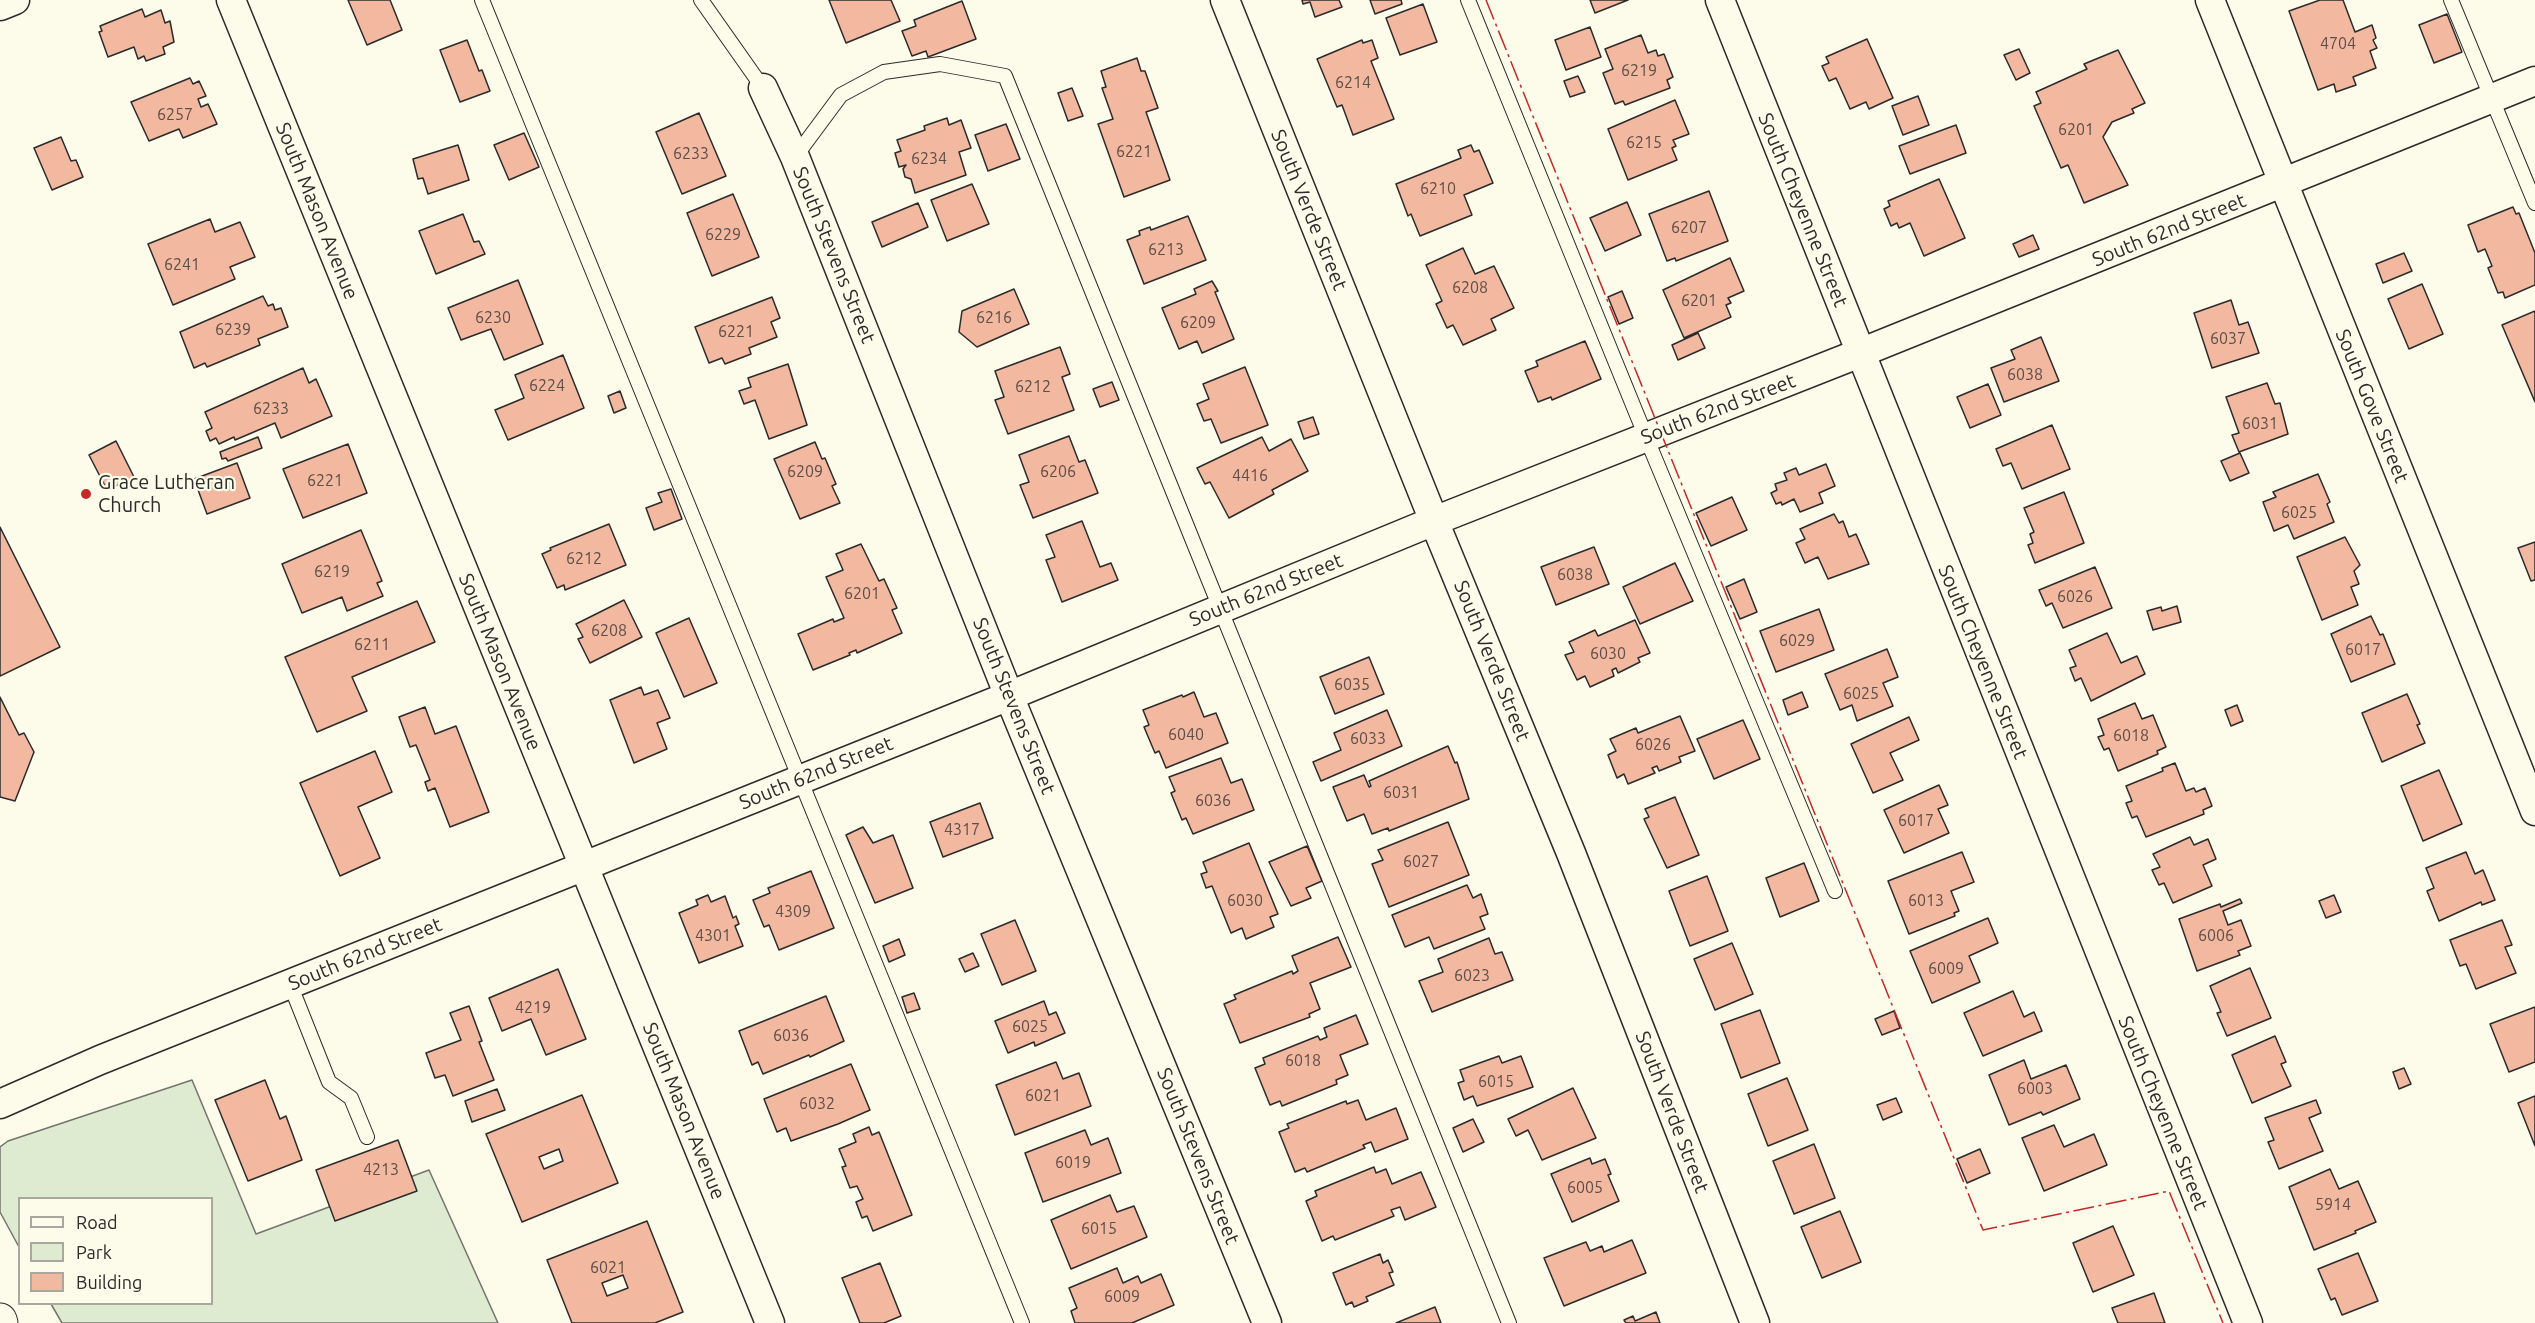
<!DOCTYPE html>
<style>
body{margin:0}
#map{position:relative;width:2535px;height:1323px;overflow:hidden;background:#fdfbea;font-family:Ubuntu,sans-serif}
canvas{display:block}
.legend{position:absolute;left:18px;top:1197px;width:195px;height:108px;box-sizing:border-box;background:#fdfbea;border:2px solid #a9a89e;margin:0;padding:8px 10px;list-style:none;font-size:18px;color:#2b2b2b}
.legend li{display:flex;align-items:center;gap:12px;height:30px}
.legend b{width:30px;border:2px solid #a9a89e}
</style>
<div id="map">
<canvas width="2535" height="1323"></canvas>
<ul class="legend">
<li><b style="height:8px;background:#fdfbea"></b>Road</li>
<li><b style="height:16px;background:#deebd1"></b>Park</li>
<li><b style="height:16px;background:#f2b8a0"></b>Building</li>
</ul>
</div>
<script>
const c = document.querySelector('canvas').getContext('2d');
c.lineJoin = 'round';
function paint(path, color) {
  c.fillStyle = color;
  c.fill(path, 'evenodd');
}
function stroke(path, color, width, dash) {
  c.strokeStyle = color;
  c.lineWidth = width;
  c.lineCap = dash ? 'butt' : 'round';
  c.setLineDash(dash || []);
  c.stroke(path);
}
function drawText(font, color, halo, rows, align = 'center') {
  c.font = font + ' Ubuntu,sans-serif';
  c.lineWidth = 4.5;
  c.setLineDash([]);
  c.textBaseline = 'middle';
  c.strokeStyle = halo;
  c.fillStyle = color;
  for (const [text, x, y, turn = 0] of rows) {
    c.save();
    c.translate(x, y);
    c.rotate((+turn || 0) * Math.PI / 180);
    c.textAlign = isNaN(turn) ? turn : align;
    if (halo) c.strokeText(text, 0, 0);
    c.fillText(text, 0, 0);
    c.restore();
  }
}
const green = new Path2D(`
 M192,1080L256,1234L429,1170L498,1323H62L51,1304H212V1198H20L19,1247L0,1212V1147L8,1141Z`);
paint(green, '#deebd1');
stroke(green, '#74746e', 1.5);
const building = new Path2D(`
 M348,0H390L402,30L367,45Z
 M829,0H891L900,21L846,43Z
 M1302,0H1339L1342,7L1315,17L1310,2L1303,4Z
 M1370,0H1401L1402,4L1375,14Z
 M1590,0H1628L1595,13Z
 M2320,0H2343L2355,32L2372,25L2376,38L2373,40L2377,48L2370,51L2376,68L2353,77L2356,85L2336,92L2334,84L2318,90L2289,11Z
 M962,1L976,39L928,57L926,51L912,56L902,31L916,26L914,20Z
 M1423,4L1437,42L1400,55L1386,18Z
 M142,9L145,17L161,10L165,23L170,21L174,42L163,47L165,54L146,61L144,56L138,59L134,47L108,57L99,32L102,31L100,26Z
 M2447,14L2462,52L2434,63L2419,25Z
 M1590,27L1601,57L1566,70L1555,40Z
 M1641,35L1648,53L1656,50L1658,56L1664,54L1673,77L1667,80L1670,88L1625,105L1623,101L1615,104L1603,73L1613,69L1605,49Z
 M1867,39L1893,98L1869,109L1866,102L1850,109L1836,78L1829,81L1822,66L1829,63L1826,57Z
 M467,40L479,71L482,70L490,91L460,102L440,50Z
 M1362,40L1363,43L1372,40L1378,58L1371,61L1394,119L1353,135L1342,105L1337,107L1317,59Z
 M2019,49L2030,73L2016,80L2004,55Z
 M2118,50L2145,103L2132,109L2134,113L2112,122L2103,137L2128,185L2084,203L2068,165L2061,168L2034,106L2041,103L2036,92L2087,69L2084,64Z
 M1137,58L1141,71H1145L1158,108L1146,112L1170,180L1124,197L1098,124L1113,119L1102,88L1106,87L1101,71Z
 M1578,76L1585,92L1570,97L1564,81Z
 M190,78L193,84L199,81L206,96L198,99L201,107L208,104L217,124L183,138L179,129L149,141L131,102Z
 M1072,88L1083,116L1068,121L1058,93Z
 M1918,96L1929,125L1903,135L1892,106Z
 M1675,100L1689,134L1673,140L1676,146L1672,148L1677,160L1628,180L1608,129Z
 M699,113L726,176L682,194L656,132Z
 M947,118L949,125L961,120L971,148L959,152L966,175L915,193L911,179L905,177L903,169L906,165L899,167L895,153L901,151L897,140L925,130L924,126Z
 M1006,124L1020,159L988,171L975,135Z
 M1956,125L1966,153L1910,174L1899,146Z
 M524,133L539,167L509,180L494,145Z
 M61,137L71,161L76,160L83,177L52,190L34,148Z
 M458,145L469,180L428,194L423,178L418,179L413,159Z
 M1471,145L1474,152L1479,150L1493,183L1464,195L1472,215L1420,236L1411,214L1408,216L1396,184L1461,158L1458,150Z
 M1939,179L1965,238L1924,256L1910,223L1899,228L1897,223L1891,226L1884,209L1890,206L1888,201Z
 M972,184L989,224L947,241L931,200Z
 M1709,191L1728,241L1676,261L1675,258L1667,261L1649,214Z
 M733,194L759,257L712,276L687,213Z
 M1627,202L1641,235L1605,251L1590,218Z
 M918,203L928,227L882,247L872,222Z
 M2513,207L2516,214L2519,213L2535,253V285L2505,298L2503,292L2498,293L2488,268L2492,266L2485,249L2478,252L2468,225Z
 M463,214L474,242L479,241L485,254L436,274L419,231Z
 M1188,216L1206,260L1144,284L1127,240L1140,235L1139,231L1150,227L1151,230Z
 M210,219L215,232L240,222L255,257L230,267L235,279L173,305L148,244Z
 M2033,235L2039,249L2019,257L2013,244Z
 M1463,248L1475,274L1494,266L1514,308L1491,319L1496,330L1463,345L1453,325L1447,328L1436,304L1442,301L1426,265Z
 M2404,253L2412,271L2383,283L2376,264Z
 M1730,258L1744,291L1728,298L1731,303L1726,305L1731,317L1684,338L1663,290Z
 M518,280L543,344L504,360L491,329L461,340L448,308Z
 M1212,281L1218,291L1215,292L1234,339L1202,353L1197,341L1179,349L1162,308L1196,294L1194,289Z
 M2422,284L2443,334L2409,349L2388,299Z
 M1014,289L1029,324L977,347L959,332L962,311Z
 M1622,291L1633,318L1619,324L1608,297Z
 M263,296L268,306L273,304L275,310L281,308L288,327L258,339L260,345L207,367L205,363L194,368L180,332Z
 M772,297L780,318L771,322L777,337L749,348L751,354L725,364L722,358L709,363L695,327Z
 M2231,300L2239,325L2248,322L2259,353L2212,368L2194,313Z
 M2535,311V402L2502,325Z
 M1698,333L1705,348L1678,360L1672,345Z
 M2041,337L2059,381L2004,402L1991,368L2015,359L2011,350Z
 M1585,341L1601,379L1552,400L1551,397L1538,402L1525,371L1538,366L1536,361Z
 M1060,347L1070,374L1062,377L1074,410L1008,434L995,400L1004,397L995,371Z
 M563,355L584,408L508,440L495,410L524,398L515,375Z
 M788,364L807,425L769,439L755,400L744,404L739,391L751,387L748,378Z
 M1245,367L1268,425L1221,443L1211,419L1204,421L1197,404L1209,399L1203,384Z
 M303,368L309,383L316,379L332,416L281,438L275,423L235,440L234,437L219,444L216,438L210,441L206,431L212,428L205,412Z
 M1112,382L1119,400L1100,407L1093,389Z
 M2267,383L2275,404L2280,403L2288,434L2239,452L2232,435L2239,433L2226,397Z
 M1988,384L2001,415L1970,428L1957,397Z
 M620,391L626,408L614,413L608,396Z
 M1313,417L1319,434L1304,439L1298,422Z
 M2052,425L2070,469L2022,489L2011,463L2003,466L1996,449Z
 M1069,436L1079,462L1085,460L1098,493L1033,518L1020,485L1029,482L1019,455Z
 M258,437L262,448L228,461L226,458L222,459L220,452Z
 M1262,437L1269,451L1291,439L1308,471L1272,490L1274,494L1229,518L1210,482L1205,484L1197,468Z
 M116,441L134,477L107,490L89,455Z
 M815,442L822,459L825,458L836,484L832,486L840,503L800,519L774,459Z
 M348,444L367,493L303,518L283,469Z
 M2240,453L2249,473L2230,481L2221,461Z
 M237,463L250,498L207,514L194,479Z
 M1826,464L1835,486L1819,493L1823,503L1800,512L1794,499L1782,505L1781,502L1776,504L1771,493L1777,490L1775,484L1787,480L1784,473L1796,468L1799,475Z
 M2318,474L2330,502L2327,504L2334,522L2294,539L2288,525L2274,531L2263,502L2276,497L2273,492Z
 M671,489L682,519L654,530L646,508L662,502L658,493Z
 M2064,492L2084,543L2035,563L2028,545L2033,543L2030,534L2034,532L2024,508Z
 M1732,497L1747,530L1711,546L1696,513Z
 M1834,514L1839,523L1843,521L1849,537L1856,534L1869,564L1828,579L1818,557L1805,563L1796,543L1805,539L1800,529Z
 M1082,521L1100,567L1111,563L1118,580L1062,602L1046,560L1055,557L1046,535Z
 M609,524L626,565L565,590L564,585L557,588L542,554L551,550L550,548Z
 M0,527L60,647L0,676Z
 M361,530L382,581L377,583L383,596L347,611L342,597L302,613L282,564Z
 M2345,537L2360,565L2354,571L2359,584L2351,587L2358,605L2322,620L2297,557Z
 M2535,542V580L2531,581L2518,548Z
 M861,544L879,581L884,579L897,608L892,610L902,633L857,653L856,650L849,653L850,655L813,670L798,634L833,619L834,622L844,618L826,577L843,570L836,554Z
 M1594,547L1609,584L1556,605L1541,567Z
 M1675,563L1693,601L1640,624L1623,587Z
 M2095,567L2112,608L2063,628L2052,603L2046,606L2039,590Z
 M1744,579L1757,612L1740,619L1726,587Z
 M624,600L642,637L590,663L578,639L583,637L576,624Z
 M417,601L435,642L352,677L367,711L317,732L285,657Z
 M2177,606L2181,622L2153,630L2147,611L2161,607L2162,611Z
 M1819,609L1834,650L1776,672L1760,631Z
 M2371,616L2380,635L2383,634L2395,664L2351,682L2331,634Z
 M689,618L717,683L684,697L656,633Z
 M1635,620L1650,653L1638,658L1640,662L1618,673L1616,668L1612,670L1614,676L1590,687L1585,676L1577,680L1565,655L1574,652L1569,642L1595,630L1598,636Z
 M2107,633L2121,663L2137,656L2145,674L2091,701L2081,678L2075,681L2070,668L2076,666L2069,650Z
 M1887,649L1898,677L1883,683L1893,706L1857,721L1852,705L1840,710L1825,674Z
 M1369,657L1384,694L1335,714L1320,677Z
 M641,687L644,695L658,690L670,718L657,723L667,749L634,763L610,700Z
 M1194,692L1204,717L1216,713L1228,743L1166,768L1159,751L1155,753L1144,727L1149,725L1143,710L1182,695L1183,697Z
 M1802,692L1808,707L1788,715L1783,700Z
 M2407,694L2420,724L2417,725L2425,743L2382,762L2362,713Z
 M0,697L19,735L24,733L34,752L15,801L0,797Z
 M2135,703L2142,719L2153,715L2166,747L2157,751L2158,754L2118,771L2109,748L2104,750L2098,737L2104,735L2098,719Z
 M2237,705L2243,721L2231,726L2225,710Z
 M425,707L435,734L456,726L489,812L450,827L435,788L428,791L425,782L430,780L416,745L410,747L399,717Z
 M1387,710L1402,746L1321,781L1313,762L1341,750L1334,733Z
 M1680,716L1695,751L1679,757L1681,762L1659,771L1657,766L1652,768L1655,773L1628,784L1624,774L1617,778L1608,755L1616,751L1610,739L1636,728L1638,733Z
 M1909,717L1919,740L1890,753L1903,780L1873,793L1851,744Z
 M1743,720L1760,759L1714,779L1697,739Z
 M1448,746L1455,763L1457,762L1469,799L1389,831L1388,828L1372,834L1364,814L1347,821L1333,787L1364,775L1369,787L1371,786L1369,781Z
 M375,751L392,792L358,807L380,858L340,876L300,783Z
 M1221,758L1231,783L1242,779L1254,810L1193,834L1186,818L1182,820L1171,793L1175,791L1169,777Z
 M2175,763L2186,791L2194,788L2196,792L2205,788L2212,806L2203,810L2204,814L2146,837L2137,816L2132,818L2126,803L2132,801L2126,786L2163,771L2162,768Z
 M2439,770L2462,824L2423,841L2401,786Z
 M1939,785L1948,805L1938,809L1949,833L1904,853L1884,810Z
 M1675,797L1699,855L1667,868L1644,819L1649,817L1645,809Z
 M980,803L993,838L943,857L930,822Z
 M1448,822L1469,875L1389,907L1372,864L1383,860L1378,850Z
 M863,827L873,843L893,835L913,888L875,903L846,835Z
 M2190,837L2194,845L2208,839L2216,859L2203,865L2212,886L2173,903L2164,883L2159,885L2152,870L2160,867L2153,854Z
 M1249,843L1278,914L1270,917L1274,927L1246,939L1242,928L1231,933L1212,886L1206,888L1201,874L1207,872L1203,862Z
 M1307,846L1322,881L1306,888L1311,898L1291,906L1269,862Z
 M1962,852L1974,882L1951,891L1959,911L1954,913L1955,916L1909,934L1888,881Z
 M2466,852L2475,874L2483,870L2495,900L2482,905L2481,902L2439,921L2427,891L2434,888L2426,868Z
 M1804,863L1819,901L1780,917L1766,878Z
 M811,871L834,928L779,950L769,925L764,927L753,900L770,893L768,888Z
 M1707,876L1728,931L1690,946L1669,891Z
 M1467,885L1473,898L1481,894L1488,914L1480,917L1485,929L1434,949L1429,937L1405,947L1392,915Z
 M708,895L711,902L725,896L733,918L736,916L739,924L735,926L743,946L699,963L679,913L698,905L696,900Z
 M2334,895L2341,912L2326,918L2319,901Z
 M2240,899L2242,903L2223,911L2228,925L2241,920L2251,946L2238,951L2240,955L2197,971L2179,919L2220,904L2221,907Z
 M1988,918L1998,943L1969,956L1980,982L1932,1003L1910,951Z
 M1015,920L1036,971L1002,985L981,934Z
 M2502,920L2512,945L2505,947L2516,973L2476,989L2466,964L2460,966L2450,940Z
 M1338,937L1351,967L1310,983L1320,1009L1309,1014L1310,1017L1240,1043L1224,1004L1236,999L1234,995L1292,971L1293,974L1298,971L1292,956Z
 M1489,938L1495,954L1502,952L1513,980L1432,1012L1419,981L1443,972L1438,959Z
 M899,939L905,955L889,962L883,946Z
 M1732,943L1753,994L1715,1010L1694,959Z
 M973,953L979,966L965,972L959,959Z
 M2250,968L2271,1018L2227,1036L2217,1013L2221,1012L2210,986Z
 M558,969L586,1039L546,1055L531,1019L502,1031L489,998Z
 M2013,991L2024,1017L2034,1012L2042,1031L1983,1056L1964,1013Z
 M914,993L920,1009L907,1013L902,997Z
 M826,996L844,1041L810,1057L809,1055L763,1074L758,1062L752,1065L739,1031Z
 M1044,1001L1049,1015L1056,1012L1065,1033L1035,1046L1034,1042L1008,1053L995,1021Z
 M469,1006L482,1041L479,1042L494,1080L453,1096L445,1075L435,1078L426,1053L461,1040L450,1013Z
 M2535,1007V1062L2509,1072L2490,1024Z
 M1760,1010L1780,1063L1741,1078L1721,1024Z
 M1894,1011L1900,1028L1882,1035L1875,1019Z
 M1356,1015L1368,1044L1340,1055L1348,1075L1336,1080L1337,1084L1282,1106L1280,1101L1270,1105L1255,1068L1265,1064L1263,1058L1318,1036L1320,1040L1327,1037L1324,1028Z
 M2275,1036L2286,1062L2281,1064L2291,1086L2252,1103L2232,1055Z
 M1499,1056L1502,1063L1521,1056L1533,1087L1477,1106L1473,1096L1464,1100L1458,1083L1464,1081L1460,1070Z
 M2024,1060L2031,1079L2066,1065L2080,1099L2043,1115L2041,1112L2009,1125L1989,1075Z
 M1056,1062L1063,1079L1079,1073L1091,1106L1015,1135L996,1085Z
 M851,1064L870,1110L838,1124L791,1141L786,1128L777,1132L764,1099Z
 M2404,1068L2411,1084L2399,1089L2393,1072Z
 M1787,1078L1808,1130L1768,1146L1748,1094Z
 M265,1080L280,1119L286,1116L302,1160L248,1181L215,1100Z
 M1573,1088L1596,1138L1542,1160L1528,1130L1516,1136L1508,1119Z
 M497,1089L505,1110L472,1122L465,1101Z
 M582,1095L618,1183L522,1222L486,1134ZM559,1149L563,1161L544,1169L539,1157Z
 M2535,1096V1146L2518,1103Z
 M1896,1098L1902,1112L1883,1120L1877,1105Z
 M1358,1100L1366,1120L1396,1108L1408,1139L1375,1152L1371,1142L1363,1145L1365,1148L1307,1172L1305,1168L1295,1172L1279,1132L1289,1128L1287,1124L1346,1101L1347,1104Z
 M2316,1100L2321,1113L2309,1118L2323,1151L2279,1169L2268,1142L2274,1140L2265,1118Z
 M1473,1119L1484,1142L1463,1152L1453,1128Z
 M2054,1125L2064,1147L2094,1134L2107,1165L2044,1191L2022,1138Z
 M869,1127L872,1135L879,1132L912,1215L873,1231L867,1216L862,1218L856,1202L863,1199L857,1186L850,1188L842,1167L846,1166L839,1149L856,1142L853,1134Z
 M1085,1130L1091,1145L1108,1138L1121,1173L1043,1202L1025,1153Z
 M398,1140L417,1191L335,1221L316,1170Z
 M1814,1144L1835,1198L1794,1214L1773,1161Z
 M1980,1149L1990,1173L1967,1183L1957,1159Z
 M1590,1158L1592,1164L1605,1159L1611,1174L1608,1175L1619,1201L1572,1222L1551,1174Z
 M1374,1167L1376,1173L1386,1169L1392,1184L1421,1172L1436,1207L1405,1220L1400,1207L1391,1210L1394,1216L1335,1240L1333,1236L1322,1241L1306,1201L1317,1196L1315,1191Z
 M2330,1169L2339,1189L2358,1181L2376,1222L2355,1231L2356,1233L2314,1250L2289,1187Z
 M1110,1195L1117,1212L1134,1206L1147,1237L1071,1269L1051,1220Z
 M1840,1211L1861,1262L1822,1278L1801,1227Z
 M647,1221L683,1312L655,1323H572L547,1260ZM623,1275L628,1288L607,1296L602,1283Z
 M2113,1226L2134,1275L2093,1292L2073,1243Z
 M1632,1240L1646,1273L1564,1306L1544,1258L1586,1242L1590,1251L1602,1246L1604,1252Z
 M2358,1253L2378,1301L2342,1315L2335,1298L2331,1300L2318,1269Z
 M1380,1254L1383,1263L1388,1260L1393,1272L1389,1273L1394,1285L1366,1297L1368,1301L1354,1307L1352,1302L1346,1305L1333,1273Z
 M880,1263L901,1316L884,1323H860L842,1278Z
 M1117,1268L1123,1283L1138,1276L1141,1283L1161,1274L1174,1305L1132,1323H1075L1071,1311L1077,1308L1069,1288Z
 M2154,1293L2165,1323H2118L2112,1308Z
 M1435,1307L1441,1323H1396Z
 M1656,1312L1660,1323H1626L1624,1320L1633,1316L1635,1321Z`);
paint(building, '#f2b8a0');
stroke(building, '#2b2b2b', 1.5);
const service = new Path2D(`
 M482,0L1022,1323
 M701,0L763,88
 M1468,0L1646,437L1835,891
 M2451,0L2535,203
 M795,157L841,95L884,72L940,64L1005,76L1509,1323
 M290,984L329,1082L351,1098L367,1137`);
const minor = new Path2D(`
 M231,0L770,1323
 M1225,0L1434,521L1571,853L1755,1323
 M1720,0L2248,1323
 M2210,0L2535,811
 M0,6L15,0
 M763,88L795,157L1009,696L1267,1323
 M0,1104L100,1060L1009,696L1434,521L1860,353L2535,81`);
const tertiary = new Path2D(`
 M0,1320L1,1323`);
stroke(service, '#2b2b2b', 16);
stroke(minor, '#2b2b2b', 31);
stroke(tertiary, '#2b2b2b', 35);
stroke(service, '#fdfbea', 14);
stroke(minor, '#fdfbea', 28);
stroke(tertiary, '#fdfbea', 33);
stroke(new Path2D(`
 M1486,0L1983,1230L2169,1191L2223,1323`), '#c62828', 1.5, [21, 4.5, 3, 4.5]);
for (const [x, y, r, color] of [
 [86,494,6,"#c62828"]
]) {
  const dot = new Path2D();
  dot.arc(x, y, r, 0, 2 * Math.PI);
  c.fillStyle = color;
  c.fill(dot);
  stroke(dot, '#fdfbea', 2);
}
drawText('16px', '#5d4e48', null, [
 ["4704",2338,44],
 ["6219",1639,71],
 ["6214",1353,83],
 ["6257",175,115],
 ["6201",2076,130],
 ["6215",1644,143],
 ["6221",1134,152],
 ["6233",691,154],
 ["6234",929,159],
 ["6210",1438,189],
 ["6207",1689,228],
 ["6229",723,235],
 ["6213",1166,250],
 ["6241",182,265],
 ["6208",1470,288],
 ["6201",1699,301],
 ["6230",493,318],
 ["6216",994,318],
 ["6209",1198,323],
 ["6239",233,330],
 ["6221",736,332],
 ["6037",2228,339],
 ["6038",2025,375],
 ["6224",547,386],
 ["6212",1033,387],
 ["6233",271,409],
 ["6031",2260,424],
 ["6209",805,472],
 ["6206",1058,472],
 ["4416",1250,476],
 ["6221",325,481],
 ["6025",2299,513],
 ["6212",584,559],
 ["6219",332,572],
 ["6038",1575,575],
 ["6201",862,594],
 ["6026",2075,597],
 ["6208",609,631],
 ["6029",1797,641],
 ["6211",372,645],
 ["6017",2363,650],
 ["6030",1608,654],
 ["6035",1352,685],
 ["6025",1861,694],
 ["6040",1186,735],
 ["6018",2131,736],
 ["6033",1368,739],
 ["6026",1653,745],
 ["6031",1401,793],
 ["6036",1213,801],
 ["6017",1916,821],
 ["4317",962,830],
 ["6027",1421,862],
 ["6030",1245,901],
 ["6013",1926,901],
 ["4309",793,912],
 ["4301",713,936],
 ["6006",2216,936],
 ["6009",1946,969],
 ["6023",1472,976],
 ["4219",533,1008],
 ["6025",1030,1027],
 ["6036",791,1036],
 ["6018",1303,1061],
 ["6015",1496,1082],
 ["6003",2035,1089],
 ["6021",1043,1096],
 ["6032",817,1104],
 ["6019",1073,1163],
 ["4213",381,1170],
 ["6005",1585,1188],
 ["5914",2333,1205],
 ["6015",1099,1229],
 ["6021",608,1268],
 ["6009",1122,1297]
]);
drawText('20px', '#2b2b2b', '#fdfbea', [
 ["South Verde Street",1309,210,68],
 ["South Cheyenne Street",1803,210,68],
 ["South Mason Avenue",317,211,68],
 ["South 62nd Street",2169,230,-22],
 ["South Stevens Street",834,255,68],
 ["South Gove Street",2372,406,68],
 ["South 62nd Street",1718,409,-21],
 ["South 62nd Street",1266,590,-22],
 ["South Verde Street",1492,661,68],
 ["South Mason Avenue",500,662,68],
 ["South Cheyenne Street",1983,662,68],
 ["South Stevens Street",1014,706,68],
 ["South 62nd Street",816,773,-22],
 ["South 62nd Street",365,954,-22],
 ["South Mason Avenue",684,1111,68],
 ["South Verde Street",1672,1112,69],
 ["South Cheyenne Street",2163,1113,68],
 ["South Stevens Street",1198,1156,68]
]);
drawText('20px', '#2b2b2b', '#fdfbea', [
 ["Grace Lutheran",98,482],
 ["Church",98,505]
], 'left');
</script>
